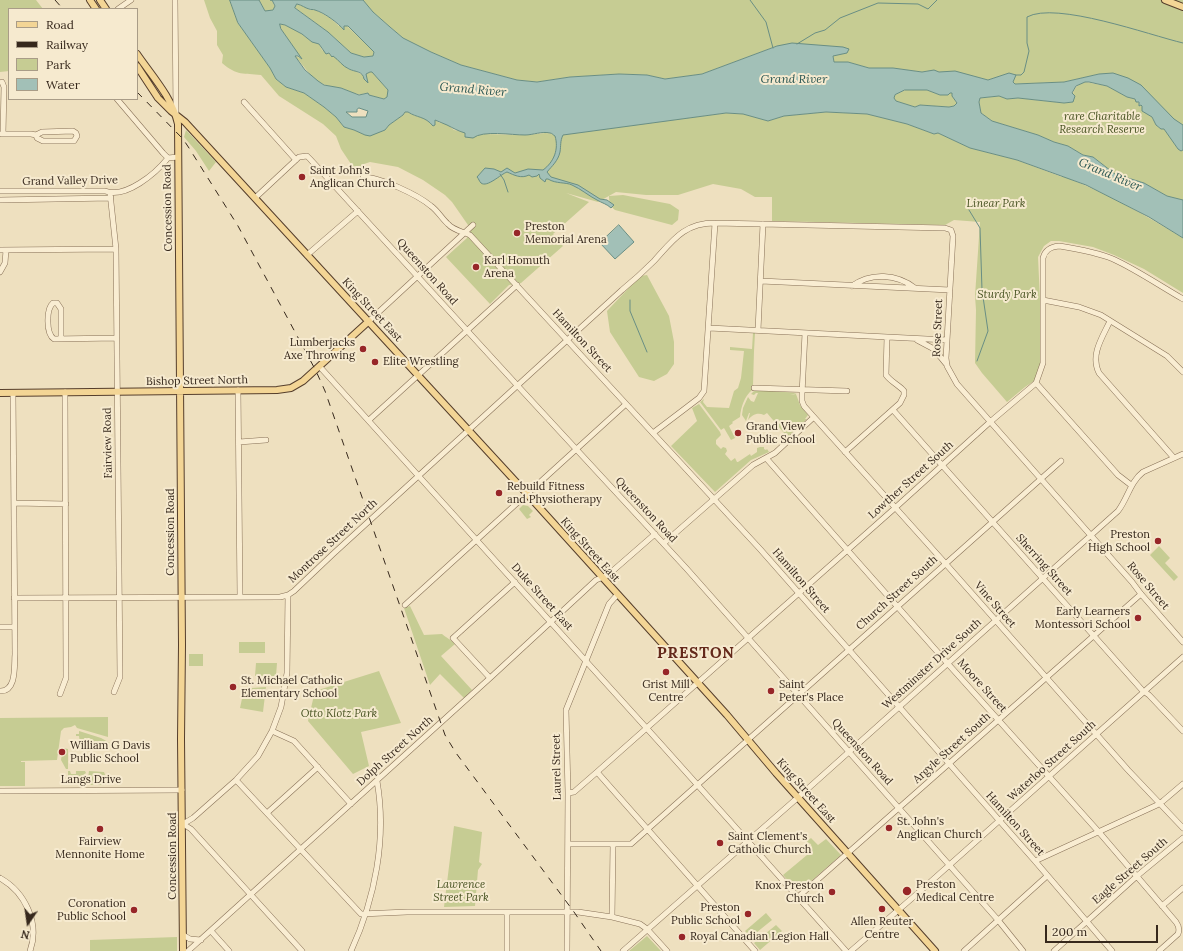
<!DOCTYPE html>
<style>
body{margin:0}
#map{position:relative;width:1183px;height:951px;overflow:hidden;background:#eee0bf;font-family:Lora,serif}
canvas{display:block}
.legend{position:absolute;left:8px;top:8px;width:130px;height:92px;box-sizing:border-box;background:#f6eacf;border:1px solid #a99c87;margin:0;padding:5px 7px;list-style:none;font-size:12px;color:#36281c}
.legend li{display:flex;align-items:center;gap:8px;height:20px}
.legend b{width:20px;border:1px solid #a99c87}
.north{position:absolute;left:8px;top:903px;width:40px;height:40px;-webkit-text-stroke:3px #f6eacf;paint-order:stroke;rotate:193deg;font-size:11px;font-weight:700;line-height:16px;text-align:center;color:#36281c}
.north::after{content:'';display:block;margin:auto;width:14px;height:18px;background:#36281c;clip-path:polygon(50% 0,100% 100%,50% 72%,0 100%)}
.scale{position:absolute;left:1045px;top:925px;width:113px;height:18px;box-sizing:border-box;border:2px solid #36281c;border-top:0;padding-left:5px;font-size:12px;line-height:14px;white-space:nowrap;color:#36281c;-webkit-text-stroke:3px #f6eacf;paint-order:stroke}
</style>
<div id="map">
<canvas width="1183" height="951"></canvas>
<ul class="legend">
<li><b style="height:5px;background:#f3d595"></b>Road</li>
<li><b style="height:5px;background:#36281c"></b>Railway</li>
<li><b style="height:11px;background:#c6cc93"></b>Park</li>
<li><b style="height:11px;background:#a2c0b7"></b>Water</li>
</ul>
<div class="north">N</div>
<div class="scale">200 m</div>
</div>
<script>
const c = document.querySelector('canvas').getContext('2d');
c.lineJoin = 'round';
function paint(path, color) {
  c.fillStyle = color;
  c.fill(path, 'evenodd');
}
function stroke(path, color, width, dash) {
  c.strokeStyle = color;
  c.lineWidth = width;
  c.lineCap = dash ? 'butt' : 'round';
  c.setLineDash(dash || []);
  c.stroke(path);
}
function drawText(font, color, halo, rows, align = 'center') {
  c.font = font + ' Lora,serif';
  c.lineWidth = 4;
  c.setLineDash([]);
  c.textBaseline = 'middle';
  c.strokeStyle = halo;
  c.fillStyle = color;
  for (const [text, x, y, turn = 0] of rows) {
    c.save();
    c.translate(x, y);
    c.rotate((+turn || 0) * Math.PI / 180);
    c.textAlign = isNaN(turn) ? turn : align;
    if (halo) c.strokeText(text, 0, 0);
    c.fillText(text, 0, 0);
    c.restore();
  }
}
paint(new Path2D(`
 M0,0H36L43,9H9V71L0,72Z
 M204,0H230L238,23L270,68L276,79L286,87L304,93L324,107L336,117L344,127L354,130L365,135L385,130L389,125L403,115L405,112H408C417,118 425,116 433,126L435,120L440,123L447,124L454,130L477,135L484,134L527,135L545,133L565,134L726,113L743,114L768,121L784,116L826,112L867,114L907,124L934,134L938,133L970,148L1017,160L1062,177H1065C1106,193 1145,215 1183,238V293L1144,269L1114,255L1093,247L1059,241H1051L1044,246L1038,257L1040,300V367L1034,381L1025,387L1007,402L982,373L975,363L976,310L975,296L980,222L954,220L945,225L772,221V197H755L741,189L713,184L678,195H646L616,192L598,202L566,193L589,202L553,234L563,246L521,283L509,285L490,304L446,257L467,238L468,225L452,202L445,195L423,180L398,167L370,162L364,164L359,168L353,167L341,149L336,136L323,124L279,96L261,75C244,73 237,76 222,63L223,55L217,45V31L210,18Z
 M259,0H272L275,8L271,11H265Z
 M363,0H1183V141L1118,75L1099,74L1064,82L1015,84L1008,74L988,80L972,76L928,71L922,72L891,68H869L848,62H834L833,55H836L777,46L702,74L665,79L647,75L619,74L570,77L537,82L517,80L461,65L431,52L403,38L390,27L373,12Z
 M297,4L303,6L310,10L314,9L330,18L339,26H347L374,52L373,56L364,57L351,53L328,32L294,7Z
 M279,24C291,25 301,34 310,40C313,42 315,42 319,44L322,50L337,58L348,69L355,71L366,77V74L370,72H372L388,90V97L384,99L369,95L368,93C355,96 353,92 341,88C336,87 331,87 326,85C310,80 305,65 294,56L301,58L281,29Z
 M1085,82L1107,86L1127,97L1135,99L1152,117L1156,125L1161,129L1164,128L1178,149H1181V151L1183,150V200L1167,196L1144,183L1115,174L1093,157L1083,155L1068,146L1054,142L1038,135L992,121L981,113L979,102L980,98L999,96L1007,99L1018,98L1064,103L1073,102C1072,91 1074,86 1085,82Z
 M905,90H927L940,95H948L950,93H952V96L957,103L954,106L949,107L920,105L915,107L896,101L894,98L895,95Z
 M186,130L216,162L209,171L196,151L184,137Z
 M623,195L670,204L679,210L678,220L672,225L615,210C610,206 609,202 609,196Z
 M647,275L669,316L674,342V364L667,374L654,381L639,377L610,332L607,311L640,276Z
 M753,333H755L754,351L753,385H752V390C744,397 741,407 740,417L732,422L733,423L729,426L735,438L731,440L724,428L721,430L700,402L704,399L703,402L707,407L729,408L734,391L738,388L741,378L744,351L730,350V347L752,349Z
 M761,390L797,393L790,395L796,394L800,405L808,415L805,419H807L785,439L782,435L784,433L767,413L764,415C757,412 752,415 748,420L750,413H749L746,421L742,415L743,408L748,397L751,401L754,402L758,393H756L754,395L751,394L754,391Z
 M699,404L720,432L721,435L716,440V444L721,449L723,447L726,448L727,451L725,454L731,461L735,458L737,462H738L750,454L751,456L757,452V448L760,447H764V449L766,450L767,449L769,452L751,460L715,492L671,446L697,421L692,408Z
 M523,505L528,506L533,511L529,515L531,517L527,519L519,509Z
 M1159,546L1170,558L1165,563L1178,577L1174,581L1150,555Z
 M410,606L424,635L442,634C446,638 451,639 455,644L441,656L472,690L464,698L440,674L430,685L404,608Z
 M239,642H265V653H239Z
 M189,654H203V666H189Z
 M256,663H277L276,676H255Z
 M379,671L401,723L361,732L369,766L353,774L308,721L315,691Z
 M266,687L263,712L240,708L243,694L252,688Z
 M108,717V737L77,728L75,725L71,727L64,728L61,731L57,760L21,761V762H25V786H0V718Z
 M79,731L101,738L110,743H80L79,736H76V734H79Z
 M63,748L68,749V769H66L61,760Z
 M68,771H70L71,774H76V771H85L86,773L68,785Z
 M89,771L104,772L106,777V785H87Z
 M454,826L482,832L479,862L482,864L478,870L475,906L444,907Z
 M811,838L818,845L826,839L841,855L802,889L797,891L783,875L807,855L805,851H807L809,849L812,850L811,844L806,842Z
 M766,913L772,920L751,937L745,931Z
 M776,925L782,931L760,950L754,943Z
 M647,936L661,951H629Z
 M177,937V951H90V940Z`), '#c6cc93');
const water = new Path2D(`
 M230,0H259L265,11L273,10L275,6L272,0H270H363L373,12L390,27L403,38L431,52L461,65L517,80L537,82L570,77L619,74L647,75L665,79L702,74L777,46L792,43L843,47L849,49L847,53L833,56L834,62H848L869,68H893L922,72L934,70L939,72L955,71L988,80L1009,73L1016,75L1013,82L1015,84L1064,82L1099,74L1113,73L1128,78L1141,85L1174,119L1183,125V150L1181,151L1178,149L1164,129H1161L1156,125L1152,117L1142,111V106L1141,105L1139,106V102H1136L1135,99L1127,97L1107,86L1089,82H1085L1076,86L1072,93L1075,96L1073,102L1064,103L1018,98L1007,99L999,96L980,98L979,102L981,113L992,121L1038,135L1054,142L1068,146L1083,155L1093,157L1115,174L1144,183L1167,196L1183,200V238L1149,217L1086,185L1017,160L970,148L938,133L934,134L907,124L867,114L826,112L784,116L768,121L743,114L726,113L563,135C560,141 561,146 560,152C558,161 552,166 547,172L551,177L578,185L600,199L607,200L614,205L611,208C607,204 602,203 597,200C589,196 581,189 572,185C566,182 556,184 548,179H546L545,182L540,178L539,174L537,176L532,177L529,175C521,179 514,175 507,172C501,174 487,188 481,183C479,181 479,179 477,177L485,168L494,169L501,172L507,168L515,173L528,169L543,170C554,162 559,149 555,136C553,135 552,133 550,133C542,131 533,135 525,135C511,135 483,130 473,138L465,137V133C458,131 453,128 447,125C443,123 439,122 435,120V125L433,126C425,116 417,118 408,112H405L403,115L389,125L385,130L370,136L365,135L354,130L344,127L336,117L324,107L304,93L286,87L276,79L270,68L238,23ZM297,4C302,5 305,8 309,9C311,10 313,9 315,10C325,13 338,23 344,30V26H348L374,52L373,56L364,57L351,53L328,32L295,8ZM280,24L285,25L302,34L312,42L319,44L326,54L329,53L332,57L333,56C339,60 342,66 349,69C355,72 363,71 364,79L368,83L366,74L370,72H372L388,90L387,97L384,99L369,95L368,93L359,95L341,88L324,85L318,81L305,70L295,56H298L302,59L281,29ZM905,90H927L940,95H948L950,93H952V96L957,103L954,106L949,107L920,105L915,107L896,101L894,98L895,95ZM359,108L368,111L366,117H352L346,112H357V110Z
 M619,225L634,242L615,259L600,243Z`);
paint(water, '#a2c0b7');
stroke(water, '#698e84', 1);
stroke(new Path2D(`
 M750,0L766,22L773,48
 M797,44L815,33L825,30L840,18L878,3L918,4L928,9L937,0
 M1016,75H1021L1024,72L1029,51L1027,43V17C1056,1 1149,35 1183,43
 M500,174L504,180L508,192
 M969,210L980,228L982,290L988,331L977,361
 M630,300V311L647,352`), '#698e84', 1);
const minor = new Path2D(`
 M175,0L176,113
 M118,9L131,0
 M2,82L4,87L3,134
 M117,99L163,153L168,158
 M244,102L296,160
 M73,131L76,133L77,136L74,141H43L37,138L36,135L42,132Z
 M1,134H31L36,135
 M363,177C380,177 418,195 431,206C438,211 442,219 448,224C453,230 463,232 470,235L760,549L1035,861L1112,951
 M0,191H105C126,199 156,173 168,158L178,157
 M110,193L116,249L120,677L114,692
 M255,198L299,157L307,156L310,159L516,384L686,568L998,920L1023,951
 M0,200L111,198
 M0,250L116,249
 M307,255L358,211
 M0,272L5,263L6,250
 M761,281L950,290
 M852,286C871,272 897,274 915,288
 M1043,300L1079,307L1101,315L1167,356L1183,372
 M369,321L473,225
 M1110,321C1102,338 1090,355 1099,373L1174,458
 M709,328L947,340
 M758,330L763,224
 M805,333L802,394V401L804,406L945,563L1128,770L1183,828
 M61,338V309L57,303H53C46,309 46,334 54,339L117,338
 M917,340L934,349L947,365
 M320,367L660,743L846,951
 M1036,383L1118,475L1131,485
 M754,388L847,391
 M238,390L240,597
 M893,410L1142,690L1149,695L1183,731
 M369,420L517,285
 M653,433L699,398L704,391L715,223
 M239,442L266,440
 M845,452L900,403L904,395V391C899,385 891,382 886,375L887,337
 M766,458L949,665L1098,831L1176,922C1179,926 1180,929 1178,934L1159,951
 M14,503L66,504
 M664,543L753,465L775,453L814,417
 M14,598L280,597L288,595L294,591L333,554L622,290C633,281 644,271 654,261C673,240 684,223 715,223L945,228L951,230L953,236L946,358L947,366L957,384L1132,582L1141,594L1183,642
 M405,605L626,404
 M0,627H14
 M490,678L453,638L515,582
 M0,691C17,692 14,665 15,654L13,393
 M60,694L66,678L65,392
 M272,731L294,741L351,804
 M597,772L755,951
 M236,780L361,914L407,912H578L612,917L640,924L647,929L667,951
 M0,791L182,790
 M568,793L574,792L597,772L895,508L990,422L1036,383L1043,363V258C1045,250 1050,247 1059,246C1077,249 1096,252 1113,259C1137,270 1160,286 1183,299
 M267,813L318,767
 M183,824L193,818L236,780L258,756L272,731L281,707L287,673L288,595
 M183,824L191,829L302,951
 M568,844H631L1061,461
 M1035,861L1157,805L1163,801L1183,784
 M0,878C25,892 40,923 30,951
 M798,897L1141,594
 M1162,906L1183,888
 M612,917L613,845
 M211,931L229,951
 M183,935L190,939L201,940
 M188,951L490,678L582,593L596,580L608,575L655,534
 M351,951C375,899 387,838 377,781
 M507,951V912
 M567,951L568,793L566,710L609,604L617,595
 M623,951L803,793L1118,511C1128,498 1130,482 1143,472L1183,454
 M851,951L918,893L1183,657
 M964,951L1047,876
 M1054,951L1137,876L1183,838`);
const major = new Path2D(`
 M90,0L96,9
 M100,0L106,9
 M1165,0L1183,7
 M137,54C152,76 172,97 178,124L182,645L181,739L183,951
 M137,66L158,98L171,111L185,122L528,495L727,715L776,773L935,951
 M0,393L277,390L291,388L303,381L369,321`);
stroke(minor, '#877057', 6);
stroke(major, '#553e2c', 8);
stroke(minor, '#f9edd2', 5);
stroke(major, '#f3d595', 6);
stroke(new Path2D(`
 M55,0L63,9
 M137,92L183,139L189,148L238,226L316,371L325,391L445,735L456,753L574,912L601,951`), '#36281c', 1, [7, 7]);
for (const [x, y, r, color] of [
 [302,177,4,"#972628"],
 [517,233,4,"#972628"],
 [476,267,4,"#972628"],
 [363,349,4,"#972628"],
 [375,362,4,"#972628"],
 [738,433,4,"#972628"],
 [499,493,4,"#972628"],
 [1158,541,4,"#972628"],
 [1138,618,4,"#972628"],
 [666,672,4,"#972628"],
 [233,687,4,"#972628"],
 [771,691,4,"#972628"],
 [62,752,4,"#972628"],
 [889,828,4,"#972628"],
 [100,829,4,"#972628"],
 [720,843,4,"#972628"],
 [907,891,5,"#972628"],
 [832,892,4,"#972628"],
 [882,909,4,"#972628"],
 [134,910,4,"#972628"],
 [748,914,4,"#972628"],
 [682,937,4,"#972628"]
]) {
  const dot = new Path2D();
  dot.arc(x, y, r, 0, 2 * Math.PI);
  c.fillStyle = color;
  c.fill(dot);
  stroke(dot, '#f6eacf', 1.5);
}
drawText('italic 11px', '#485322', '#f6eacf', [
 ["rare Charitable",1102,117],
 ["Research Reserve",1102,130],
 ["Linear Park",996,204],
 ["Sturdy Park",1007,295],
 ["Otto Klotz Park",339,714],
 ["Lawrence",461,885],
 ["Street Park",461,898]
]);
drawText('11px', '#36281c', '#f6eacf', [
 ["Saint John's",310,171],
 ["Anglican Church",310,184],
 ["Preston",525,227],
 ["Memorial Arena",525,240],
 ["Karl Homuth",484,261],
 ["Arena",484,274],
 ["Lumberjacks",355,343,"right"],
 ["Axe Throwing",355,356,"right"],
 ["Elite Wrestling",383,362],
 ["Grand View",746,427],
 ["Public School",746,440],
 ["Rebuild Fitness",507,487],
 ["and Physiotherapy",507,500],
 ["Preston",1150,535,"right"],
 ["High School",1150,548,"right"],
 ["Early Learners",1130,612,"right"],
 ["Montessori School",1130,625,"right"],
 ["St. Michael Catholic",241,681],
 ["Elementary School",241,694],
 ["Grist Mill",666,685,"center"],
 ["Centre",666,698,"center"],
 ["Saint",779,685],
 ["Peter's Place",779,698],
 ["William G Davis",70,746],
 ["Public School",70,759],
 ["St. John's",897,822],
 ["Anglican Church",897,835],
 ["Saint Clement's",728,837],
 ["Catholic Church",728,850],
 ["Fairview",100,842,"center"],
 ["Mennonite Home",100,855,"center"],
 ["Preston",916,885],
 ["Medical Centre",916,898],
 ["Knox Preston",824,886,"right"],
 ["Church",824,899,"right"],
 ["Coronation",126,904,"right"],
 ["Public School",126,917,"right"],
 ["Preston",740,908,"right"],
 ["Public School",740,921,"right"],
 ["Allen Reuter",882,922,"center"],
 ["Centre",882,935,"center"],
 ["Royal Canadian Legion Hall",690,937]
], 'left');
drawText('11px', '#36281c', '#f6eacf', [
 ["Grand Valley Drive",70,181,-1],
 ["Concession Road",168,208,-91],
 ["Queenston Road",427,272,48],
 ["King Street East",372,310,47],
 ["Rose Street",938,328,-88],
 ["Hamilton Street",582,341,47],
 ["Bishop Street North",197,381,-1],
 ["Fairview Road",108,443,-91],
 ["Lowther Street South",911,480,-42],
 ["Queenston Road",646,510,47],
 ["Concession Road",171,532,-90],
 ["Montrose Street North",333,541,-43],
 ["King Street East",590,550,48],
 ["Sherring Street",1044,565,48],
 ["Hamilton Street",801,581,49],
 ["Rose Street",1148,586,50],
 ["Church Street South",897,593,-42],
 ["Duke Street East",542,597,48],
 ["Vine Street",995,605,49],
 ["Westminster Drive South",932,664,-42],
 ["Moore Street",982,686,48],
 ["Argyle Street South",952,748,-42],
 ["Dolph Street North",395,751,-42],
 ["Queenston Road",862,752,48],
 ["Waterloo Street South",1052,761,-42],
 ["Laurel Street",557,767,-91],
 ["Langs Drive",91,780],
 ["King Street East",806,791,48],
 ["Hamilton Street",1015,824,48],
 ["Concession Road",173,856,-90],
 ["Eagle Street South",1130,871,-41]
]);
drawText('italic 12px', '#2b5753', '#f6eacf', [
 ["Grand River",794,80],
 ["Grand River",473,90,5],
 ["Grand River",1110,175,23]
]);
c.letterSpacing = '1px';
drawText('bold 15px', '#64291b', '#f6eacf', [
 ["PRESTON",696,654]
]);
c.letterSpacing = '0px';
</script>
